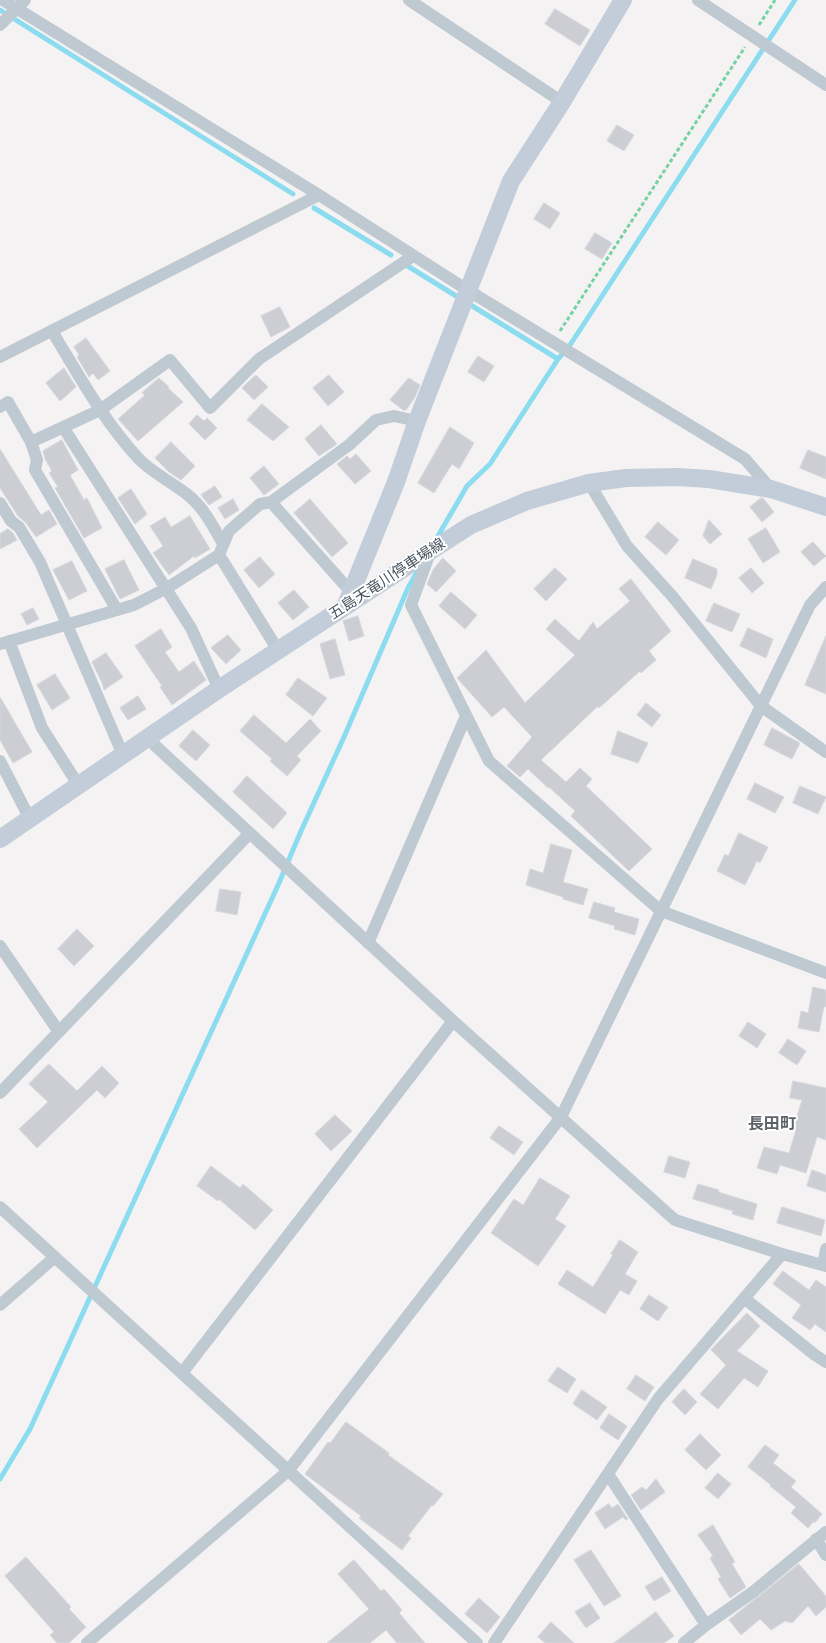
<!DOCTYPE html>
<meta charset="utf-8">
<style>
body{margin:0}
canvas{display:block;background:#f4f2f2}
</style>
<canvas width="826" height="1643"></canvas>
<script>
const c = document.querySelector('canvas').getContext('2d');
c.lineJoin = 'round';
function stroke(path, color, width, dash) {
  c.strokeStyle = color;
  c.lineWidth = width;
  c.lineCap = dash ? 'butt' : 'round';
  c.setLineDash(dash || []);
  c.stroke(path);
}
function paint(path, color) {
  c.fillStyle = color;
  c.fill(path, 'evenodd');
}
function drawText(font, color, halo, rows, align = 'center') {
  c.font = font + ' "Public Sans","Noto Sans JP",sans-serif';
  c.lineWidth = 4;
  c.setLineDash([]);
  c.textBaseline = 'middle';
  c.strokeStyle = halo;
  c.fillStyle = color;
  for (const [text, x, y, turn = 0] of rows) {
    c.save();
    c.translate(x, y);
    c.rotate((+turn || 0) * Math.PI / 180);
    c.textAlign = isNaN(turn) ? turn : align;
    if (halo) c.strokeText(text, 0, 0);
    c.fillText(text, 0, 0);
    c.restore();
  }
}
stroke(new Path2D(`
 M0,10L293,194
 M314,208L391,255
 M406,265L558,359
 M435,541L467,486L490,464L558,359L570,345L589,316L795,0
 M0,1479L30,1429L279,883L301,831L344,737L408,588L417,572`), '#8cdcf0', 5);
const building = new Path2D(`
 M555,9L590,30L580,46L545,24Z
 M617,125L634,135L624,151L607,141Z
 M544,203L560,213L550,229L534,219Z
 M595,233L612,243L602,259L585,249Z
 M280,307L290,327L271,337L261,316Z
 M86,338L110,371L98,380L93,373L89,377L77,357L79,355L74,347Z
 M478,356L494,366L484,382L468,372Z
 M64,368L76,387L60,401L46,383Z
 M256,375L268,387L254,400L242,388Z
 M329,375L344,392L328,406L313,388Z
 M159,378L169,387L168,388L183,402L138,441L118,419L145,395L142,393Z
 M409,378L420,385L415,397L406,410H403L390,400Z
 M262,404L289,427L273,441L247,420Z
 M197,415L204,421L207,418L217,428L205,440L189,424Z
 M321,425L337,444L319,456L305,439Z
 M450,427L474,443L459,469L452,464L434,493L418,483Z
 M62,440L78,470L70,475L84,500L87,498L102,528L84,538L55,488L58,487L49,473L52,471L45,459L43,451Z
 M171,442L195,466L181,480L169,472L155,458Z
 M0,449L41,515L49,510L57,524L36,537L26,523L18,516L0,488Z
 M808,450L826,457V479L800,468Z
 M356,454L371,471L355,484L337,464L347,456L350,459Z
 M264,466L279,484L264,495L250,478Z
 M215,486L222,497L209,505L201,495Z
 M131,489L147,514L135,524L118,498Z
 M761,498H763L774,512L762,522L750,507Z
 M233,499L239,510L225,519L218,508Z
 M310,499L348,543L332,557L294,513Z
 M190,516L210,549L195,558L194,556L169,575L153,553L163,546L150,526L165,517L171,527Z
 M709,520L722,534L710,544L703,536Z
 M658,522L679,540L666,555L645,537Z
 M766,528L780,552L763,563L748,539Z
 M8,529L13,533L17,540L0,549V534Z
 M813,542L826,556L814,566L801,552Z
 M260,557L275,574L259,588L244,570Z
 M443,558L456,571L436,592L427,584L433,570Z
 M693,559L717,569V575L711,589L685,578Z
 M124,560L139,590L120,599L105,569Z
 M72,561L87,591L69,600L53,570Z
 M555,568L567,579L546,601L534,589Z
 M751,568L764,583L752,593L739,578Z
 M631,579L671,631L649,651L656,660L641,673L640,671L599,708L598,706L541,760L566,782L580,768L592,779L586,786L652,849L629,871L571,816L575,811L549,787L548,788L528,769L520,777L507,766L532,737L504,707L492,717L457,678L486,650L525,703L575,655L546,629L555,619L579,641L593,622L597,629L630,601L619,589Z
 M294,590L309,607L293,620L278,603Z
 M451,592L477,615L465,629L439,606Z
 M714,603L740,614L732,632L706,621Z
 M33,608L39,619L27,625L21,614Z
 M358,616L364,636L349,641L343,621Z
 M748,628L773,639L766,658L740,646Z
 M161,629L172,647L165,652L179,672L194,661L206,680L172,705L160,687L162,686L135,646Z
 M228,635L241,650L226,664L211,648Z
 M826,636V694L805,685Z
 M335,639L345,675L330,679L320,644Z
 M106,653L123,677L104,690L102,683L92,662Z
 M55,674L70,698L52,710L37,685Z
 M298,678L327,698L313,716L286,695Z
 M138,696L146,709L128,720L120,708Z
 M0,697L32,752L13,763L0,740Z
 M646,703L661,715L652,727L637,715Z
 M254,715L286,743L310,719L321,731L297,756L301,760L287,776L270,761L272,759L240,731Z
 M772,728L800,743L792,759L764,745Z
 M193,730L210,745L196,761L179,746Z
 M618,731L648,743L638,763L611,754Z
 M247,776L287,813L273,829L233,792Z
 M755,783L784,797L775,813L747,799Z
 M800,786L826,797L818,814L793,803Z
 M739,833L768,847L760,863L757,861L745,885L717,871L725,854L728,856Z
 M551,844L572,850L563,882L588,889L583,905L563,899V897L526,885L530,869L543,873Z
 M220,889L241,892L237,915L216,911Z
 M594,902L615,908L614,912L639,919L635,935L614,929L615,926L589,918Z
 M77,929L94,946L74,966L58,949Z
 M813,987L826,990V1007L824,1006L819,1032L798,1028L801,1011L808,1013Z
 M748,1022L766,1034L757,1048L739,1036Z
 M788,1039L806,1051L797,1065L779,1053Z
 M49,1064L77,1091L102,1066L119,1083L105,1098L97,1090L37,1148L19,1129L48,1102L29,1084Z
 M793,1081L826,1088V1140L817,1137L806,1173L780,1165L777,1174L757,1168L764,1147L789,1153L796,1130L793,1129L802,1100L790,1098Z
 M335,1115L352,1131L331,1151L315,1134Z
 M499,1126L523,1142L514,1155L490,1138Z
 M669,1156L690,1162L685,1178L664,1172Z
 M211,1166L240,1188L243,1184L273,1210L255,1230L219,1199L218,1201L197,1186Z
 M812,1170L826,1175V1192L807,1186Z
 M540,1178L570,1196L555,1219L566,1226L538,1266L491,1233L514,1199L523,1205Z
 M698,1184L719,1190L718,1192L757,1204L753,1220L732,1214L733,1211L693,1199Z
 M782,1207L825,1220L821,1236L777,1223Z
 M620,1240L638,1252L625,1274L637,1281L629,1295L620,1290L605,1314L558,1284L567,1270L593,1287L613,1255L611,1254Z
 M783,1271L809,1290L816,1280L826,1287V1332L815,1324L810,1330L792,1318L801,1305L773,1284Z
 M649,1295L668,1307L658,1321L640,1309Z
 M747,1313L760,1326L737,1351L768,1371L758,1387L744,1378L718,1409L700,1394L726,1365L711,1350Z
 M558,1367L576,1379L567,1393L548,1381Z
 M636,1375L654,1387L645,1401L627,1389Z
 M684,1389L697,1402L685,1415L672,1402Z
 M582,1390L607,1407L597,1420L573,1404Z
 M609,1414L627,1426L618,1440L600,1428Z
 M346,1422L389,1453L388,1455L443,1494L433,1506L432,1505L408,1536L411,1538L402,1550L359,1518L361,1516L305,1474L328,1442L330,1443Z
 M700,1434L721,1455L706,1470L685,1450Z
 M765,1445L779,1455L773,1463L796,1481L791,1487L822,1514L815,1523L814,1521L808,1528L791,1513L796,1507L770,1486L771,1485L748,1467Z
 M718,1473L731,1484L718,1499L705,1488Z
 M656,1479L665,1492L641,1510L631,1495L642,1487L646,1490Z
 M609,1504L612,1508L618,1504L628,1519L626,1520L623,1517L605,1529L595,1513Z
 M713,1525L735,1562L732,1564L746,1587L730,1598L718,1579L721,1577L710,1558L713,1556L698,1535Z
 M591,1550L621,1596L604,1606L574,1560Z
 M26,1557L71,1607L69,1609L86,1627L69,1643H57L50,1635L54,1632L5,1576Z
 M354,1560L381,1591L384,1589L402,1610L399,1613L425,1643H397L386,1630L370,1643H327L369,1609L338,1574Z
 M799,1564L826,1596V1607L816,1616L808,1606L792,1623L785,1621L771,1630L760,1619L741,1635L729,1620Z
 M662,1577L671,1591L654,1601L645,1587Z
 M479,1598L500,1617L487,1633L465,1614Z
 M590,1603L600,1618L586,1628L575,1612Z
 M656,1612L674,1636L664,1643H614Z
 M551,1622L574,1643H545L538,1637Z`);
paint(building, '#ccced4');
stroke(building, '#d6d8dd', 1);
stroke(new Path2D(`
 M759,25L775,0
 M560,331L745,47`), '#76d1a4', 3, [4, 2.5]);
stroke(new Path2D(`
 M3,0L319,195L469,291L745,459L771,489
 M409,0L562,102
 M698,0L826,85
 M0,25L25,0
 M52,331C78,374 103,420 138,458C152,473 172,482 188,495C204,508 213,526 223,544
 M0,357L319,195
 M0,407L8,402L31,442L100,410L170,360L210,408L259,359L413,256
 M63,427L191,628L219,689
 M31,442L37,460L35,470L117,610
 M589,483L627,546L673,597L761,706L826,752
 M271,502L351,592
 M0,503L11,521L19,527L40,562L123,755
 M431,550L411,605L489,761L661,911L826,973
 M219,555L278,650
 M9,641L42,728L79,786
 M0,644L134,605L167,588L219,555L229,531L260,504L271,502L349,445L376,420L394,416L417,421
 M148,739L453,1021L675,1220L782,1254L826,1266
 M0,761L30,819
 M368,943L466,716
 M0,946L59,1032
 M0,1093L250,833
 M0,1207L477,1643
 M823,1265L826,1249
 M744,1298L815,1355L826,1362
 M0,1305L55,1257
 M182,1373L453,1021
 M608,1474L706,1625
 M816,1539L826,1555
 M87,1643L288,1471L561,1117L810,605L826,587
 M494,1643L658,1399L782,1254
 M684,1643L706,1625L753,1592L826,1532`), '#bfc9d1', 12);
stroke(new Path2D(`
 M346,605L396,482L417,421L511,181L562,102L623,0
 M0,839L219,689L421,557L471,525L527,501L589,483L626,478L677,477L709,479L771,489L826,507`), '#c2cdd9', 18);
drawText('15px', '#485560', '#fff', [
 ["五島天竜川停車場線",387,579,-33]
]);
drawText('bold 16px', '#5e6267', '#fff', [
 ["長田町",772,1124]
]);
</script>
